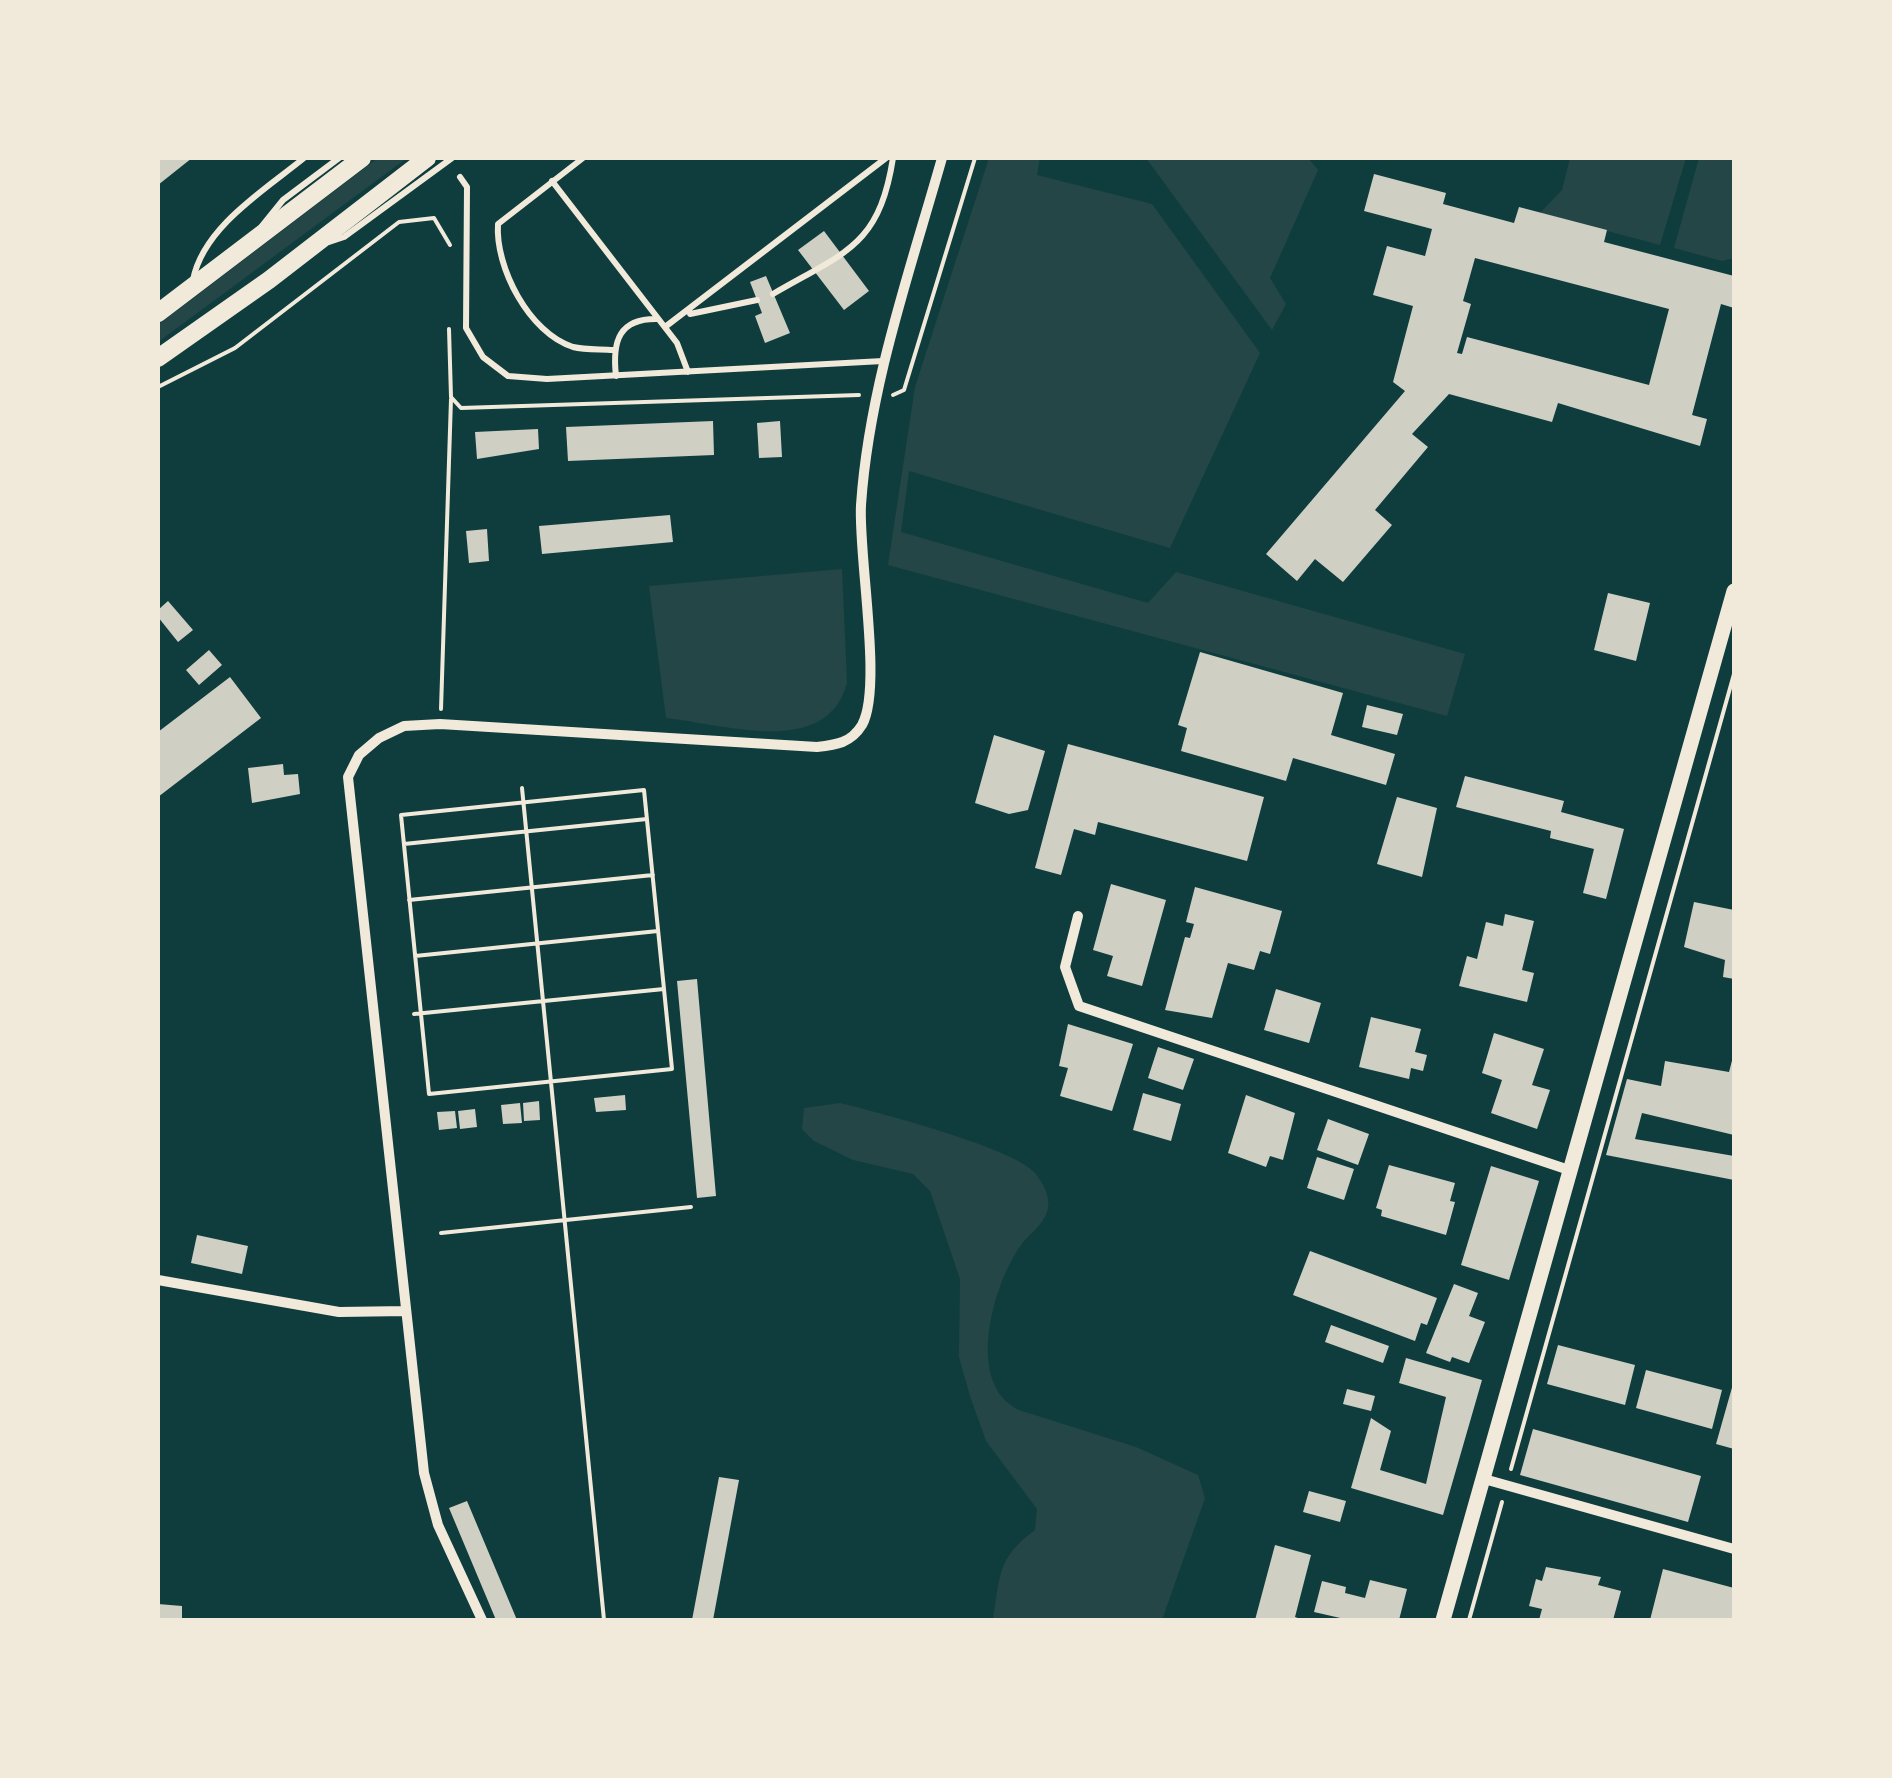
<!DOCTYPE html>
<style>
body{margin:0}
#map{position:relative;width:1892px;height:1778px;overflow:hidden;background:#0f3d3e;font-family:"Asap Condensed",sans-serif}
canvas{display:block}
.frame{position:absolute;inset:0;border:160px solid #f1e9da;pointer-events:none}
</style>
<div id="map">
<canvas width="1892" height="1778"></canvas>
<div class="frame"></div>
</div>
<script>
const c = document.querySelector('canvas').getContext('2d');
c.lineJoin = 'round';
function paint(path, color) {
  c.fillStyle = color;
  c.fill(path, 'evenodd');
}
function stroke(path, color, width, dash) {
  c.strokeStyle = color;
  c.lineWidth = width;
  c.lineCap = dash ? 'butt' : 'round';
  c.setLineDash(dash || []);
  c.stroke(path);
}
paint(new Path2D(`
 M378,158H407L158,342V325Z
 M989,158H1040L1037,175L1152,204L1260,353L1170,548L909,471L901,532L1148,603L1176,572L1465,654L1447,716L888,565L915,387Z
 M1146,158H1308L1318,170L1270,278L1286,304L1272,330Z
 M1570,158H1686L1660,245L1540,213L1562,190Z
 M1699,158H1734V258L1722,261L1674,248Z
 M842,569L847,683C827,759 723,724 666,718L649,586Z
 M840,1103C877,1112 1014,1148 1035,1173C1043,1183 1050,1196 1048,1208C1045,1224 1030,1233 1021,1245C993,1284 964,1384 1019,1410L1136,1447L1198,1475L1205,1498L1162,1620H993C1000,1577 997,1557 1035,1530L1037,1509L986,1441L970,1396L959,1357L960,1279L930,1191L913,1174L853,1160L814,1141L802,1129L804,1108Z`), '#244646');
paint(new Path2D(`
 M158,158H192L158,185Z
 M1374,174L1446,193L1443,204L1514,223L1519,207L1607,230L1604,242L1734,276V308L1721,304L1692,415L1707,419L1700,446L1558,403L1552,422L1449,394L1412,434L1428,447L1375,510L1392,525L1343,582L1315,559L1297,581L1266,554L1405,391L1393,382L1413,306L1373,295L1387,246L1425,256L1432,229L1364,211ZM1475,258L1669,309L1649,385L1467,337L1462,354L1457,353L1471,304L1463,301Z
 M824,231L869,291L844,310L798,250Z
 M766,276L790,333L765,343L755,316L762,313L750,282Z
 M713,421L714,455L568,461L566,427Z
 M780,421L782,457L759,458L757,423Z
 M538,429L539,449L477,459L475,432Z
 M670,515L673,542L542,554L539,526Z
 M487,529L489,561L469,563L466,531Z
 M1608,593L1650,603L1636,661L1594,650Z
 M168,601L193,630L178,642L158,617V610Z
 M209,650L222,665L199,685L186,670Z
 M1200,652L1343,693L1331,735L1395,754L1386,785L1293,758L1286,781L1181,751L1187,728L1178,725Z
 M230,677L261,718L158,797V732Z
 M1367,705L1403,714L1397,735L1362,727Z
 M994,735L1045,751L1028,810L1009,814L975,803Z
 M1068,744L1264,797L1247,861L1098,822L1095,835L1074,829L1061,875L1035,868Z
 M283,764L284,775L298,774L300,794L252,803L248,768Z
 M1465,776L1564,801L1561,812L1624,829L1606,899L1583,893L1594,849L1550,838L1551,831L1456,807Z
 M1397,797L1437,808L1422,877L1377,864Z
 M1111,884L1166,900L1142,986L1107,976L1113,956L1093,950Z
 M1195,887L1282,911L1270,954L1260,951L1254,970L1228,963L1212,1018L1165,1010L1185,937L1190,938L1194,924L1186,922Z
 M1694,902L1734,910V979L1723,977L1725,960L1684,947Z
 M1505,914L1534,921L1522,970L1534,973L1527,1002L1459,986L1467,956L1477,959L1486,922L1503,926Z
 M697,979L716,1196L697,1198L677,981Z
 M1276,989L1321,1003L1309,1043L1264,1030Z
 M1371,1017L1421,1029L1415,1052L1427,1055L1423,1071L1411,1068L1409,1079L1359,1067Z
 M1068,1024L1133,1044L1112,1111L1060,1096L1068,1068L1059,1066Z
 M1494,1033L1544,1049L1532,1085L1550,1090L1537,1129L1491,1113L1502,1080L1482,1073Z
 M1158,1047L1194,1059L1183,1090L1148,1078Z
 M1734,1053V1135L1642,1113L1635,1139L1734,1156V1180L1606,1155L1627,1079L1661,1086L1665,1061L1729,1072Z
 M1143,1093L1181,1104L1171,1141L1133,1130Z
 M625,1095L626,1110L596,1112L594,1098Z
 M1246,1095L1295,1113L1283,1160L1270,1156L1266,1167L1228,1153Z
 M539,1101L540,1120L524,1121L523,1103Z
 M520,1103L522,1123L503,1124L501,1105Z
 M475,1109L477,1127L460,1129L458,1111Z
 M455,1111L457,1128L439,1130L437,1112Z
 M1328,1119L1369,1134L1358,1165L1317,1150Z
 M1317,1157L1354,1169L1344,1200L1307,1188Z
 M1389,1165L1455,1183L1450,1201L1455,1202L1446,1235L1381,1216L1382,1210L1376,1208Z
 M1491,1166L1539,1181L1509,1280L1461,1265Z
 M197,1235L248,1246L242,1274L191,1263Z
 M1310,1251L1437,1298L1427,1325L1421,1323L1415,1341L1293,1295Z
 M1454,1284L1478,1293L1469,1316L1485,1322L1469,1363L1452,1357L1450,1362L1426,1353Z
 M1331,1325L1389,1346L1383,1363L1325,1342Z
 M1558,1345L1635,1365L1625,1405L1547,1384Z
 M1406,1358L1482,1380L1443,1515L1351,1488L1371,1418L1391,1431L1380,1470L1426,1484L1446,1397L1399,1383Z
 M1646,1370L1722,1390L1712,1429L1636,1408Z
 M1733,1384H1734V1449L1716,1444Z
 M1347,1389L1375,1396L1371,1411L1343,1404Z
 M1533,1429L1701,1476L1688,1522L1520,1475Z
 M719,1477L739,1480L713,1620H692Z
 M1309,1491L1346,1501L1340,1522L1303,1512Z
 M467,1501L517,1620H496L449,1508Z
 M1275,1545L1311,1555L1295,1617L1303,1620H1255Z
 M1546,1567L1601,1577L1598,1585L1621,1591L1613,1620H1539L1542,1609L1529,1606L1536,1579L1542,1581Z
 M1663,1569L1734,1588V1620H1650Z
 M1370,1580L1407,1589L1399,1620H1349L1314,1612L1322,1581L1346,1587L1345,1593L1365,1598Z
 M158,1604L182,1606V1620H158Z`), '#cfcfc3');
stroke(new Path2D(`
 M449,329L451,397L461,408L859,395
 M158,387L235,348L399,222L434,218L450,245
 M893,395L904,390L975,158
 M441,709L451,399
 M522,788L604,1620
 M644,790L672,1069L429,1094L401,815Z
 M404,844L647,819
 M409,900L653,875
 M415,956L658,931
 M414,1014L664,989
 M441,1233L691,1207
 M1511,1469L1734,674
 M1469,1620L1502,1502`), '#f1e9da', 4);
stroke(new Path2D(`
 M583,158L498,224C495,267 529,333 573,347C585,350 600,349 613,350
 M460,177L467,187L466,328L483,357L508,376L547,379L883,361
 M552,181L677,343L688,372
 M262,226L283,200L339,158
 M329,242L344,237L452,158
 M193,280C203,227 266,189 304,158
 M773,294C845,252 879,247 893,158
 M690,314L757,300
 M665,327L886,158
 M616,376C612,341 619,318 658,319`), '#f1e9da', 6);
stroke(new Path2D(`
 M1078,916L1065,967L1079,1006L1572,1171
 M158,1280L339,1312L406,1311
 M1484,1479L1734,1549
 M482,1620L438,1525L424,1473L348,777L359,755L379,738L404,726L440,724L817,747C836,745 851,743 862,725C883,688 858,555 861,505C869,387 910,271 942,158`), '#f1e9da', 10);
stroke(new Path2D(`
 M1443,1620L1734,591`), '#f1e9da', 15);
stroke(new Path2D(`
 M158,313L362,158
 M158,358L269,280L427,158`), '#f1e9da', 18);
</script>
